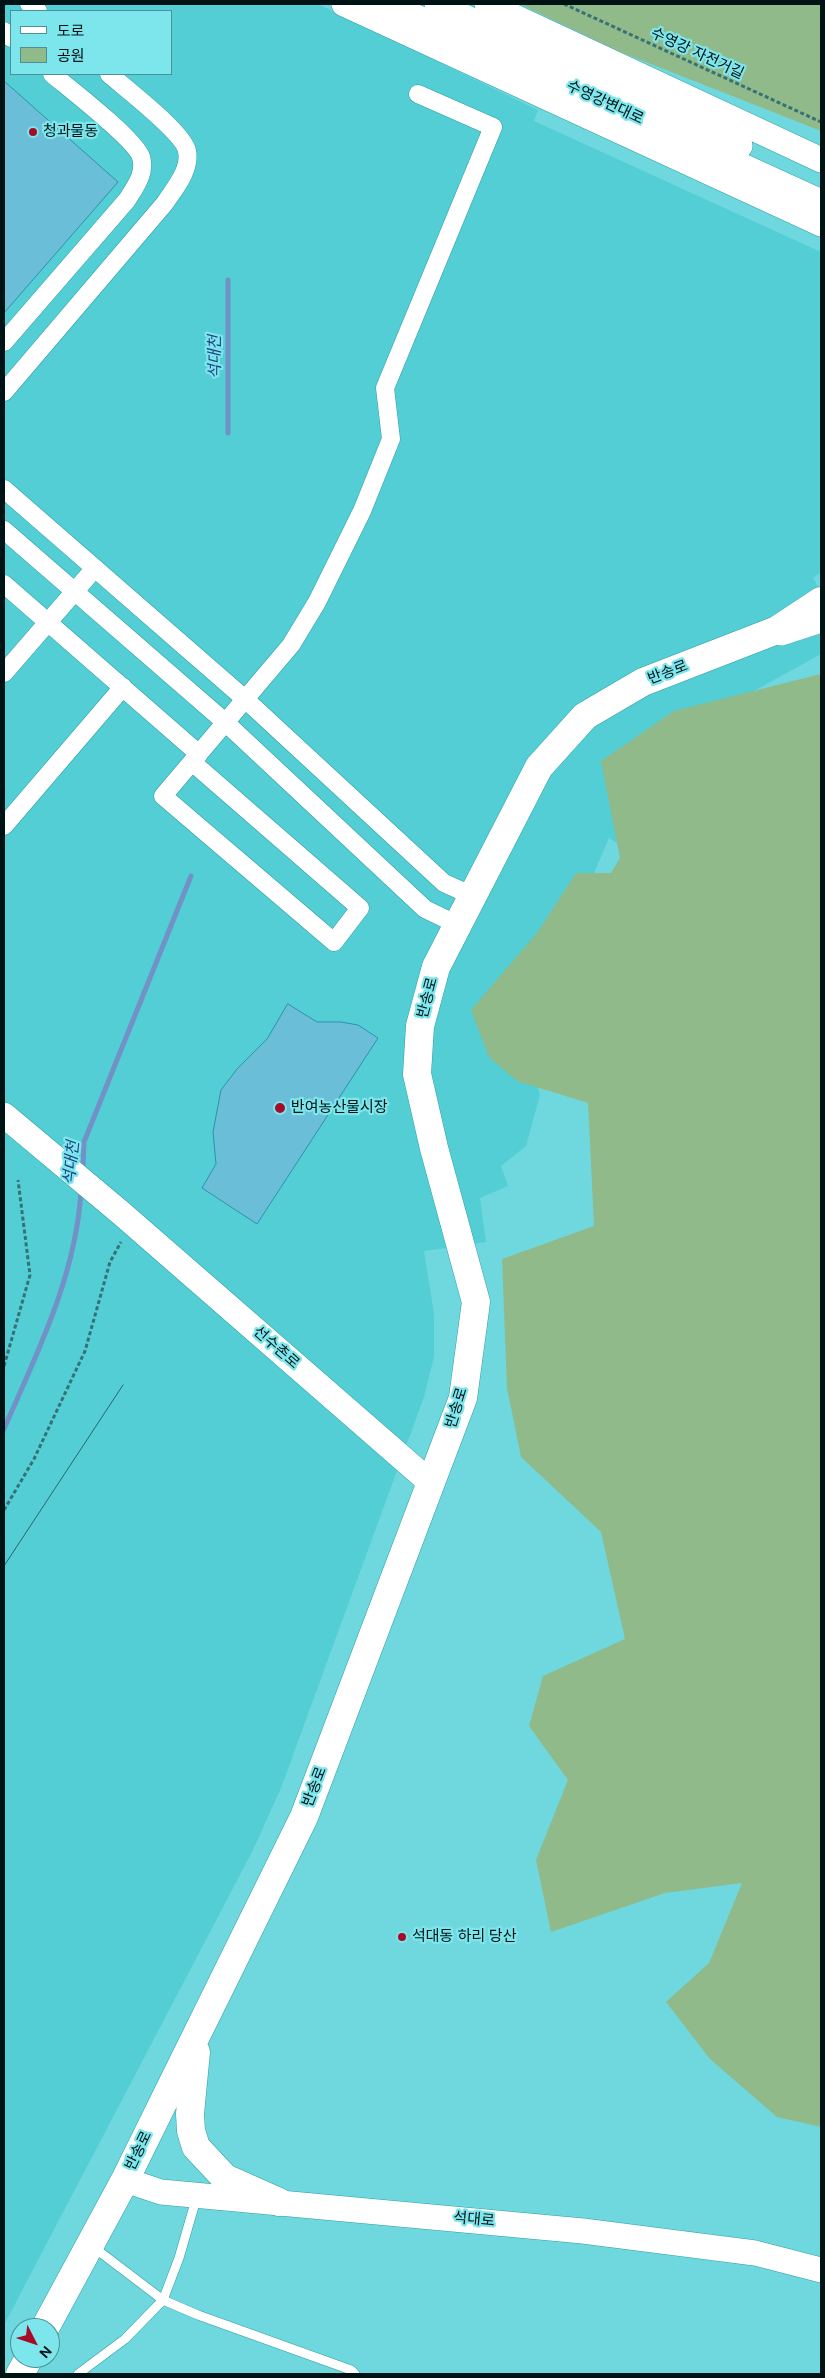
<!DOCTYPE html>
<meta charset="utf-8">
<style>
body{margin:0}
#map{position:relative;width:825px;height:2378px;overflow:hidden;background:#6fd8df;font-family:"DM Sans","Noto Sans KR",sans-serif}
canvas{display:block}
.frame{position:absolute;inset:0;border:5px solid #001314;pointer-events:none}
.legend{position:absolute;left:10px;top:10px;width:162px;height:65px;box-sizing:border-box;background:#7de5ec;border:1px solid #4b9196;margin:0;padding:6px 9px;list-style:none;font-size:15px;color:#001314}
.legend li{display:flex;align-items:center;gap:10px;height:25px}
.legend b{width:25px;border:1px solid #4b9196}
.north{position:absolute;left:10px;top:2318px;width:50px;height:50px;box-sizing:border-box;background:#7de5ec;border:1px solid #4b9196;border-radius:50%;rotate:131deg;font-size:14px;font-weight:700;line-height:20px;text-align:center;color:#001314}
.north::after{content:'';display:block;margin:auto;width:18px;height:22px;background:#a60b28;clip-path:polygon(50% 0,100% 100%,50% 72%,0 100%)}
</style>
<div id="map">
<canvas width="825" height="2378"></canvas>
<div class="frame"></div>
<ul class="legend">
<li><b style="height:6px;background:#fff"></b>도로</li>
<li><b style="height:14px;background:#90ba89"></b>공원</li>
</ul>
<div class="north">N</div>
</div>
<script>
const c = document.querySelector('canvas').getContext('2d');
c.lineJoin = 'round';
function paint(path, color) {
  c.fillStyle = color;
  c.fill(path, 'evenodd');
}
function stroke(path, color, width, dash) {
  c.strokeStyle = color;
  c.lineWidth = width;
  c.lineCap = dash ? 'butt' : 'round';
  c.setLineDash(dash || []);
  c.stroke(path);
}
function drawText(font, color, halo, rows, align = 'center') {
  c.font = font + ' "DM Sans","Noto Sans KR",sans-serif';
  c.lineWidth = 4.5;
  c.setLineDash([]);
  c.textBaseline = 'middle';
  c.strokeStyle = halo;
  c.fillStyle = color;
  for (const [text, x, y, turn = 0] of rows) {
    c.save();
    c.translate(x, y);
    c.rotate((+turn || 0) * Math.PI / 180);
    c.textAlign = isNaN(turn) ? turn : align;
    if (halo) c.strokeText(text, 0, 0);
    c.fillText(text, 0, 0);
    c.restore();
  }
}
paint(new Path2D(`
 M4,4H318L538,110L534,121L821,252V572L813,578L821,592V654L716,712L620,845L609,838L595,871L590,905L537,1084L540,1095L526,1146L501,1166L508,1186L480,1198L486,1242L424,1251L434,1314V1357L424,1397L281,1788L253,1850L4,2325ZM11,11H171V74H11Z`), '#54ced5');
paint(new Path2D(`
 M520,4H821V131L618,51Z
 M821,674V2127L777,2117L710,2059L666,2002L709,1963L742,1883L665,1893L551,1932L536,1860L568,1780L529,1726L543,1676L625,1639L601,1532L521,1457L507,1388L502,1259L594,1226L588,1103L517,1081L489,1057L471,1010L537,933L576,873H611L620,858L601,761L674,711Z`), '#90ba89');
stroke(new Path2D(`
 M228,433V280
 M83,1170L84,1142L191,876
 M4,1429C37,1353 76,1276 81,1191`), '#7191c7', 5);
const building = new Path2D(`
 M4,81L118,182L4,313Z
 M288,1004L317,1022H341L358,1025L378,1038L257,1224L202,1188L216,1164L213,1132L221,1090L237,1069L267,1039Z`);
paint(building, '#6bbed8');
stroke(building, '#2e91ad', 1);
const service = new Path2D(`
 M92,2246L163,2300L198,2315L351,2370L355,2374
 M78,2374L125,2339L163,2300L179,2258L197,2196`);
const minor = new Path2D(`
 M29,4L38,11
 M4,31L11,38
 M4,342L127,200C135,187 146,173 141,157C135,139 70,89 52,74
 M4,392L165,203C174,189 191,170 187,151C184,133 125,88 109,74
 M4,489L245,699L444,883L473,896
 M4,530L225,722L425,909L458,925
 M4,584L199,754
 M4,673L95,568
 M192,762L360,908L334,942L163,796L291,645L317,602L362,511L391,439L385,388L493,127L418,94
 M4,826L123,687`);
const secondary = new Path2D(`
 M344,4L821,224
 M388,4L821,202
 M437,4L740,146
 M487,4L821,160
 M781,633L821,620
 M4,1115L121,1213L431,1483
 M125,2180L161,2192L583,2231L755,2253L821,2270`);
const primary = new Path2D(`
 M196,2052L190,2114L191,2131L196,2147L225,2178L279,2202
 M45,2328L125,2180L304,1817L463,1398L476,1302L434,1148L417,1074L420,1026L436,967L539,767L585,716L643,682L777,630L821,601
 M20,2374L29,2358`);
stroke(service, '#2d9ea5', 10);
stroke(minor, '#2d9ea5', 19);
stroke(secondary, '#2d9ea5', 26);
stroke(primary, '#2d9ea5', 29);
stroke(new Path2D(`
 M564,4L821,122
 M4,1366L30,1275L18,1180
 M4,1510L34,1459L85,1351L110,1262L121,1242`), '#357175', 3, [4, 2.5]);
stroke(service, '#fff', 9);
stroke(minor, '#fff', 18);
stroke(secondary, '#fff', 25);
stroke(primary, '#fff', 28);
stroke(new Path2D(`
 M4,1566L123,1385`), '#2e6468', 1);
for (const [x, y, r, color] of [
 [33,132,5,"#a60b28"],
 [280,1108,6,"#a60b28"],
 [402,1937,5,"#a60b28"]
]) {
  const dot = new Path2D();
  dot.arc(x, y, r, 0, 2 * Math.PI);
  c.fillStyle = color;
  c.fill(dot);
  stroke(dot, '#7de5ec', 2);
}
drawText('15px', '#001314', '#7de5ec', [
 ["수영강 자전거길",697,54,25],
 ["수영강변대로",605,103,25],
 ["반송로",668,673,-21],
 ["반송로",428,998,-75],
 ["선수촌로",276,1348,41],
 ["반송로",457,1408,-73],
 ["반송로",315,1787,-69],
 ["반송로",139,2151,-64],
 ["석대로",474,2220,5]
]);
drawText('15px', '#001314', '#7de5ec', [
 ["청과물동",43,132],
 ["반여농산물시장",291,1108],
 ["석대동 하리 당산",412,1937]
], 'left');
drawText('italic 16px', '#1e4385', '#7de5ec', [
 ["석대천",216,357,-90],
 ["석대천",72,1163,-84]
]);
</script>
